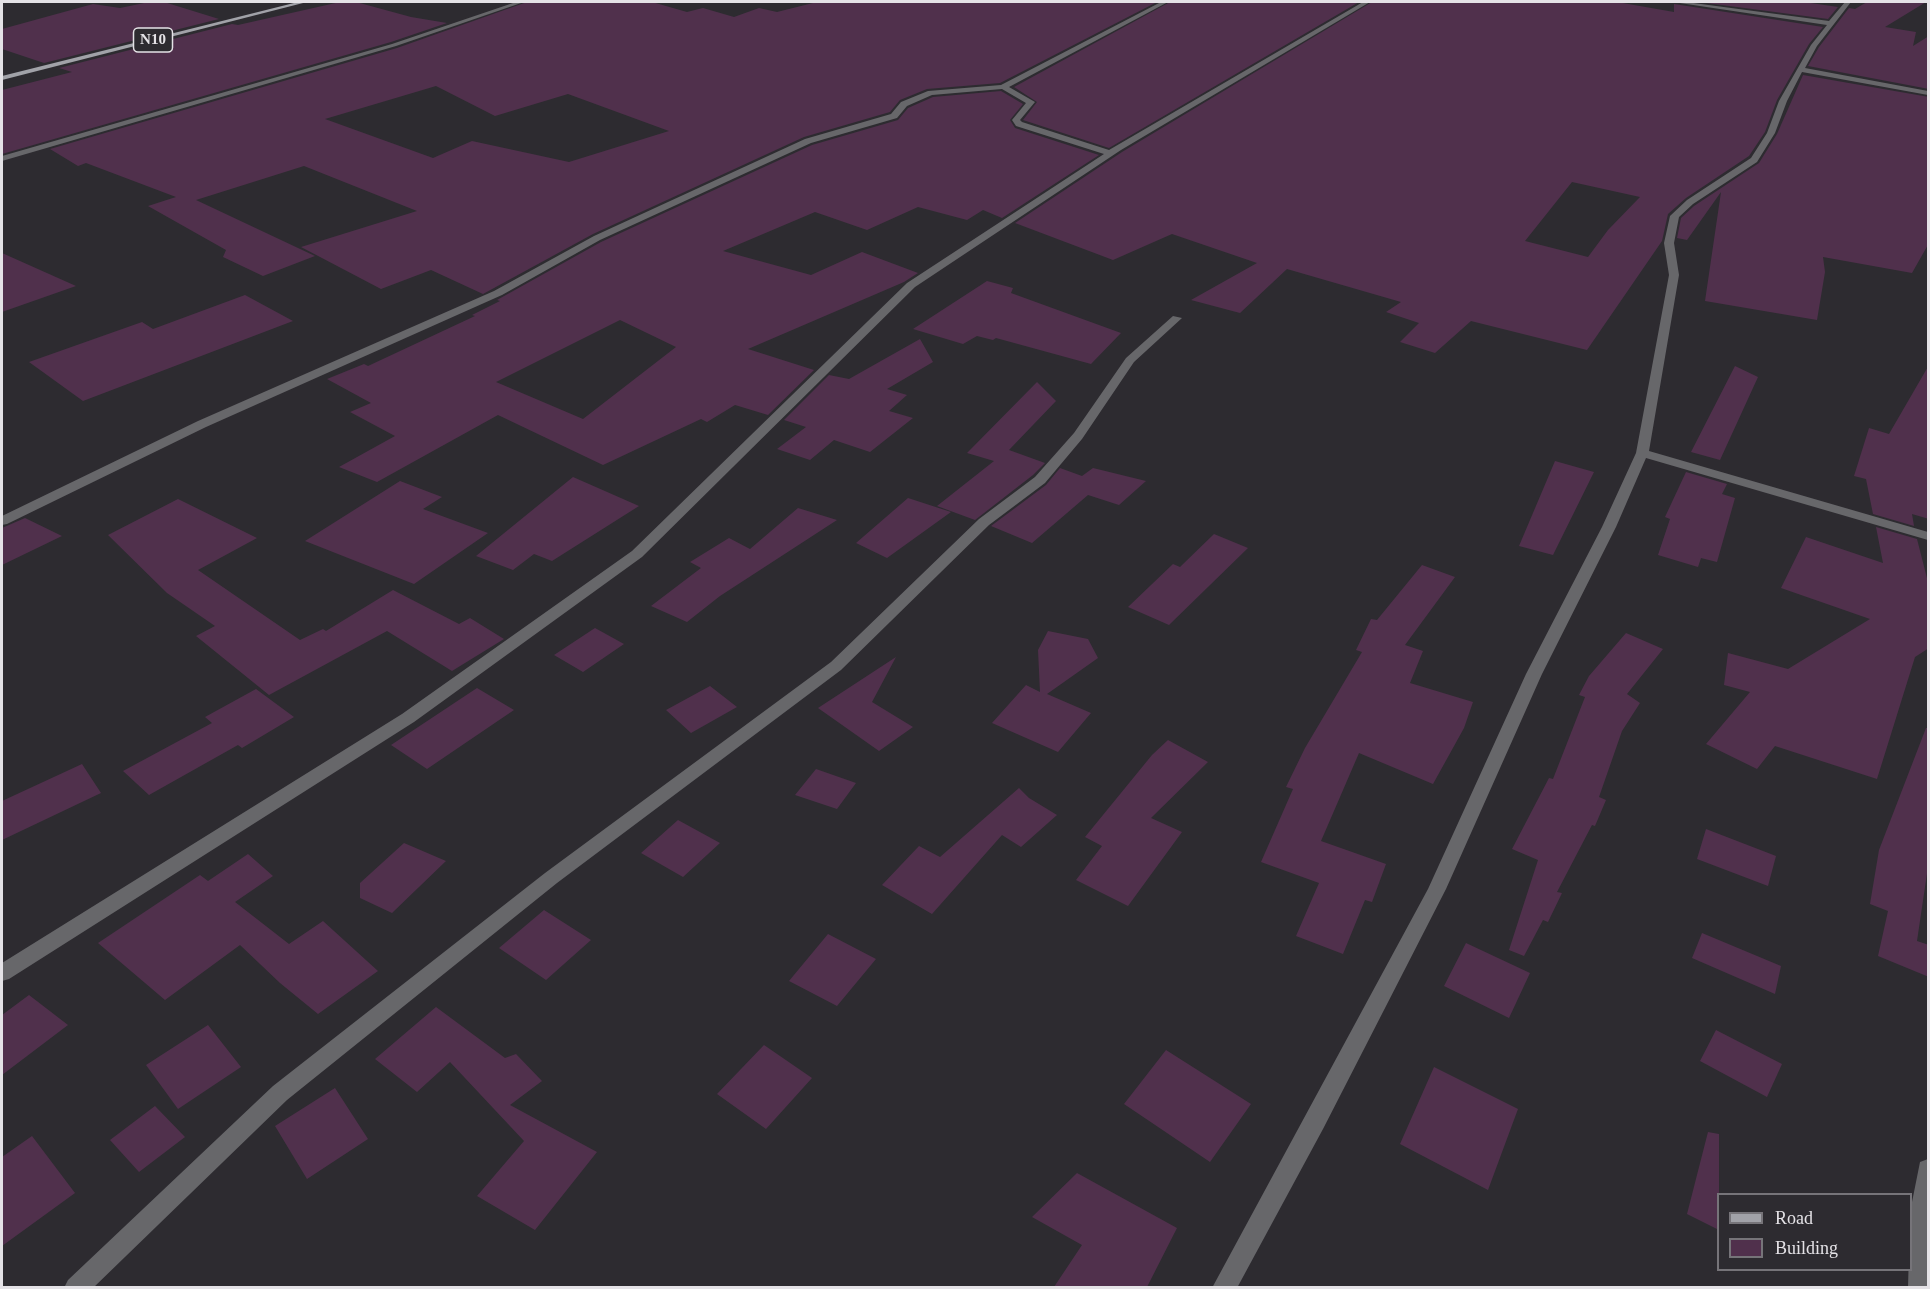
<!DOCTYPE html>
<style>
body{margin:0}
#map{position:relative;width:1930px;height:1289px;overflow:hidden;background:#2d2b30;font-family:Georgia,serif}
canvas{display:block}
.frame{position:absolute;inset:0;border:3px solid #e4e2e6;pointer-events:none}
.legend{position:absolute;left:1717px;top:1193px;width:195px;height:78px;box-sizing:border-box;background:#2d2b30;border:2px solid #767479;margin:0;padding:8px 10px;list-style:none;font-size:18px;color:#e4e2e6}
.legend li{display:flex;align-items:center;gap:12px;height:30px}
.legend b{width:30px;border:2px solid #767479}
</style>
<div id="map">
<canvas width="1930" height="1289"></canvas>
<div class="frame"></div>
<ul class="legend">
<li><b style="height:8px;background:#a1a2a8"></b>Road</li>
<li><b style="height:16px;background:#50304c"></b>Building</li>
</ul>
</div>
<script>
const c = document.querySelector('canvas').getContext('2d');
c.lineJoin = 'round';
function paint(path, color) {
  c.fillStyle = color;
  c.fill(path, 'evenodd');
}
function drawText(font, color, halo, rows, align = 'center') {
  c.font = font + ' Georgia,serif';
  c.lineWidth = 6;
  c.setLineDash([]);
  c.textBaseline = 'middle';
  c.strokeStyle = halo;
  c.fillStyle = color;
  for (const [text, x, y, turn = 0] of rows) {
    c.save();
    c.translate(x, y);
    c.rotate((+turn || 0) * Math.PI / 180);
    c.textAlign = isNaN(turn) ? turn : align;
    if (halo) c.strokeText(text, 0, 0);
    c.fillText(text, 0, 0);
    c.restore();
  }
}
function stroke(path, color, width, dash) {
  c.strokeStyle = color;
  c.lineWidth = width;
  c.lineCap = dash ? 'butt' : 'round';
  c.setLineDash(dash || []);
  c.stroke(path);
}
paint(new Path2D(`
 M149,2H164L219,19L44,63L2,49V29L93,4L120,8Z
 M340,2H356L411,17L447,23L391,42L2,154V90L72,72L59,68L232,24L238,25Z
 M527,2H652L687,12L703,8L734,17L759,8L777,12L817,2H1157L1000,83L927,89L900,100L890,112L804,137L593,234L483,294L431,270L381,289L301,247L417,211L304,166L196,200L315,256L263,276L223,257L226,250L148,206L176,197L86,163L78,166L50,149L397,48ZM436,86L495,116L568,94L669,131L569,162L472,141L433,158L325,119Z
 M1170,2H1359L1109,148L1023,120L1037,102L1014,87Z
 M1372,2H1617L1674,12V4L1823,27L1809,44L1777,100L1765,132L1749,156L1686,198L1668,214L1662,241L1587,350L1471,321L1435,353L1400,342L1419,323L1386,312L1401,302L1287,269L1240,313L1191,300L1257,263L1172,234L1113,260L1015,223L1122,152ZM1572,182L1640,197L1608,230L1588,257L1525,241Z
 M1699,2H1804L1838,7L1828,19Z
 M1867,2H1926L1885,27L1916,32L1913,46L1929,36V89L1808,66L1819,47L1849,8L1855,9Z
 M1803,75L1929,97V243L1912,273L1823,257L1825,272L1817,320L1705,301L1721,192L1687,240L1677,238L1681,218L1694,206L1759,163L1777,134Z
 M1001,91L1023,104L1010,120L1015,128L1099,155L1002,218L983,210L967,220L918,207L867,230L815,212L723,251L811,275L862,252L918,273L904,282L748,349L814,370L768,415L735,405L707,422L701,419L603,465L498,415L377,482L339,467L395,436L350,412L371,403L327,379L364,364L368,366L475,316L472,315L500,301L497,300L601,242L812,145L898,120L908,108L933,97ZM620,320L676,347L583,419L496,382Z
 M2,253L76,286L2,312Z
 M987,281L1013,288L1011,293L1121,333L1091,364L996,338L993,340L977,336L963,344L913,329Z
 M245,295L293,321L83,401L29,362L142,322L153,329Z
 M920,339L933,362L887,389L907,395L889,411L913,418L870,452L834,440L810,460L777,449L806,427L784,420L829,375L849,379Z
 M1929,365V519L1912,514L1914,526L1873,514L1866,479L1854,476L1869,428L1889,434Z
 M1735,366L1758,377L1720,460L1691,452Z
 M1037,382L1056,401L1009,450L1045,463L1033,475L975,520L937,506L994,461L967,453Z
 M1555,461L1594,472L1553,555L1519,546Z
 M1060,468L1082,476L1093,468L1146,481L1119,505L1088,495L1032,543L991,526L1046,485Z
 M1686,472L1727,484L1722,494L1735,498L1717,562L1701,558L1698,567L1658,555L1670,519L1665,517Z
 M573,477L639,506L552,561L534,554L513,570L476,556Z
 M400,481L442,497L423,509L488,533L414,584L305,541Z
 M908,498L951,512L887,558L856,543Z
 M178,499L257,538L198,570L300,640L323,629L326,631L393,590L459,624L470,618L504,639L452,671L387,631L269,695L196,636L215,626L167,593L108,535Z
 M798,508L837,520L720,596L687,622L651,606L701,568L690,562L729,538L750,549Z
 M25,518L62,536L2,565V528Z
 M1876,527L1917,539L1929,586V648L1915,657L1877,779L1775,746L1757,769L1706,744L1750,692L1724,685L1728,653L1788,669L1870,619L1781,588L1806,537L1883,563Z
 M1214,534L1248,548L1169,625L1128,607L1173,564L1180,567Z
 M1422,565L1455,577L1405,645L1423,651L1410,683L1473,702L1464,728L1433,784L1359,753L1321,841L1386,864L1372,902L1365,900L1343,954L1296,936L1319,883L1261,862L1293,789L1286,787L1305,748L1362,652L1356,650L1371,619L1377,620Z
 M595,628L624,644L583,672L554,655Z
 M1048,631L1088,639L1098,658L1047,694L1091,713L1058,752L992,723L1026,685L1040,692L1038,650Z
 M1626,633L1663,649L1627,694L1640,703L1622,731L1599,797L1606,800L1595,826L1592,825L1557,892L1562,893L1548,922L1543,920L1524,956L1509,950L1538,860L1512,849L1549,778L1553,779L1585,697L1579,695L1589,676Z
 M896,657L872,702L913,727L879,751L818,708Z
 M710,686L737,707L691,733L666,710Z
 M477,688L514,710L427,769L391,745Z
 M256,689L294,717L242,748L238,745L149,795L123,771L212,723L205,717Z
 M1926,728H1929V860L1917,941L1929,945V977L1878,956L1888,911L1870,904L1879,850Z
 M1168,740L1208,762L1151,818L1182,832L1128,906L1076,880L1102,846L1085,837L1152,755Z
 M82,764L101,793L2,840V801Z
 M816,769L856,783L837,809L795,795Z
 M1019,788L1029,798L1057,815L1021,847L1002,835L932,914L882,885L919,846L940,857Z
 M678,820L720,843L683,877L641,853Z
 M1706,829L1776,856L1768,886L1697,859Z
 M404,843L446,861L392,913L360,898V883Z
 M248,854L273,876L235,902L289,944L323,921L378,971L318,1014L280,983L240,945L165,1000L98,943L200,875L208,881Z
 M544,910L591,940L546,980L499,948Z
 M1702,933L1781,966L1775,994L1692,958Z
 M828,934L876,959L837,1006L789,981Z
 M1466,943L1530,973L1509,1018L1444,986Z
 M29,995L68,1025L2,1075V1015Z
 M436,1007L505,1058L516,1054L542,1081L510,1105L597,1152L535,1230L477,1196L524,1141L450,1062L417,1092L375,1059Z
 M208,1025L241,1067L178,1109L146,1065Z
 M1716,1030L1782,1064L1767,1097L1700,1061Z
 M764,1045L812,1078L766,1129L717,1094Z
 M1166,1050L1251,1104L1210,1162L1124,1104Z
 M1434,1067L1518,1109L1488,1190L1400,1144Z
 M335,1088L368,1139L307,1179L275,1126Z
 M155,1106L185,1137L139,1172L110,1140Z
 M1708,1132L1719,1134V1230L1687,1214Z
 M32,1136L75,1193L2,1246V1157Z
 M1077,1173L1177,1228L1147,1287H1054L1082,1245L1032,1217Z`), '#50304c');
paint(new Path2D(`
 M516,2H524L396,46L2,161V156L392,44Z
 M1161,2H1168L1009,87L1035,102L1020,120L1022,122L1109,150L1363,2H1370L1121,150L915,287L642,557L414,722L9,979L2,981V963L402,714L632,551L907,283L1104,154L1016,126L1012,120L1026,103L1002,89L932,95L907,106L897,118L811,143L600,240L502,295L206,427L7,524L2,525V516L198,421L494,291L594,236L805,139L891,114L901,102L928,91L1001,85Z
 M1673,2H1686L1829,21L1845,2H1851L1817,46L1805,68L1928,91V95L1802,72L1787,101L1775,133L1757,162L1693,204L1679,217L1674,243L1679,275L1649,451L1928,532V540L1646,458L1616,527L1542,674L1446,889L1323,1129L1237,1288H1212L1428,889L1526,674L1602,527L1636,453L1669,275L1664,243L1670,216L1687,200L1751,158L1767,133L1779,101L1811,45L1827,25Z
 M1173,316L1182,318L1134,362L1082,439L1045,483L989,525L841,670L557,883L287,1100L93,1288H64L68,1280L273,1086L545,873L831,662L979,519L1035,477L1074,433L1126,358Z
 M1928,1159V1288H1908L1910,1212L1920,1162Z`), '#67676a');
paint(new Path2D(`
 M298,2H307L2,80V76Z`), '#a1a2a8');
for (const [x, y, w] of [
 [153,40,39]
]) {
  const box = new Path2D();
  box.roundRect(x - w / 2, y - 12, w, 24, 4.5);
  c.fillStyle = '#2d2b30';
  c.fill(box);
  stroke(box, '#e4e2e6', 1.5);
}
drawText('bold 15px', '#e4e2e6', null, [
 ["N10",153,40]
]);
</script>
